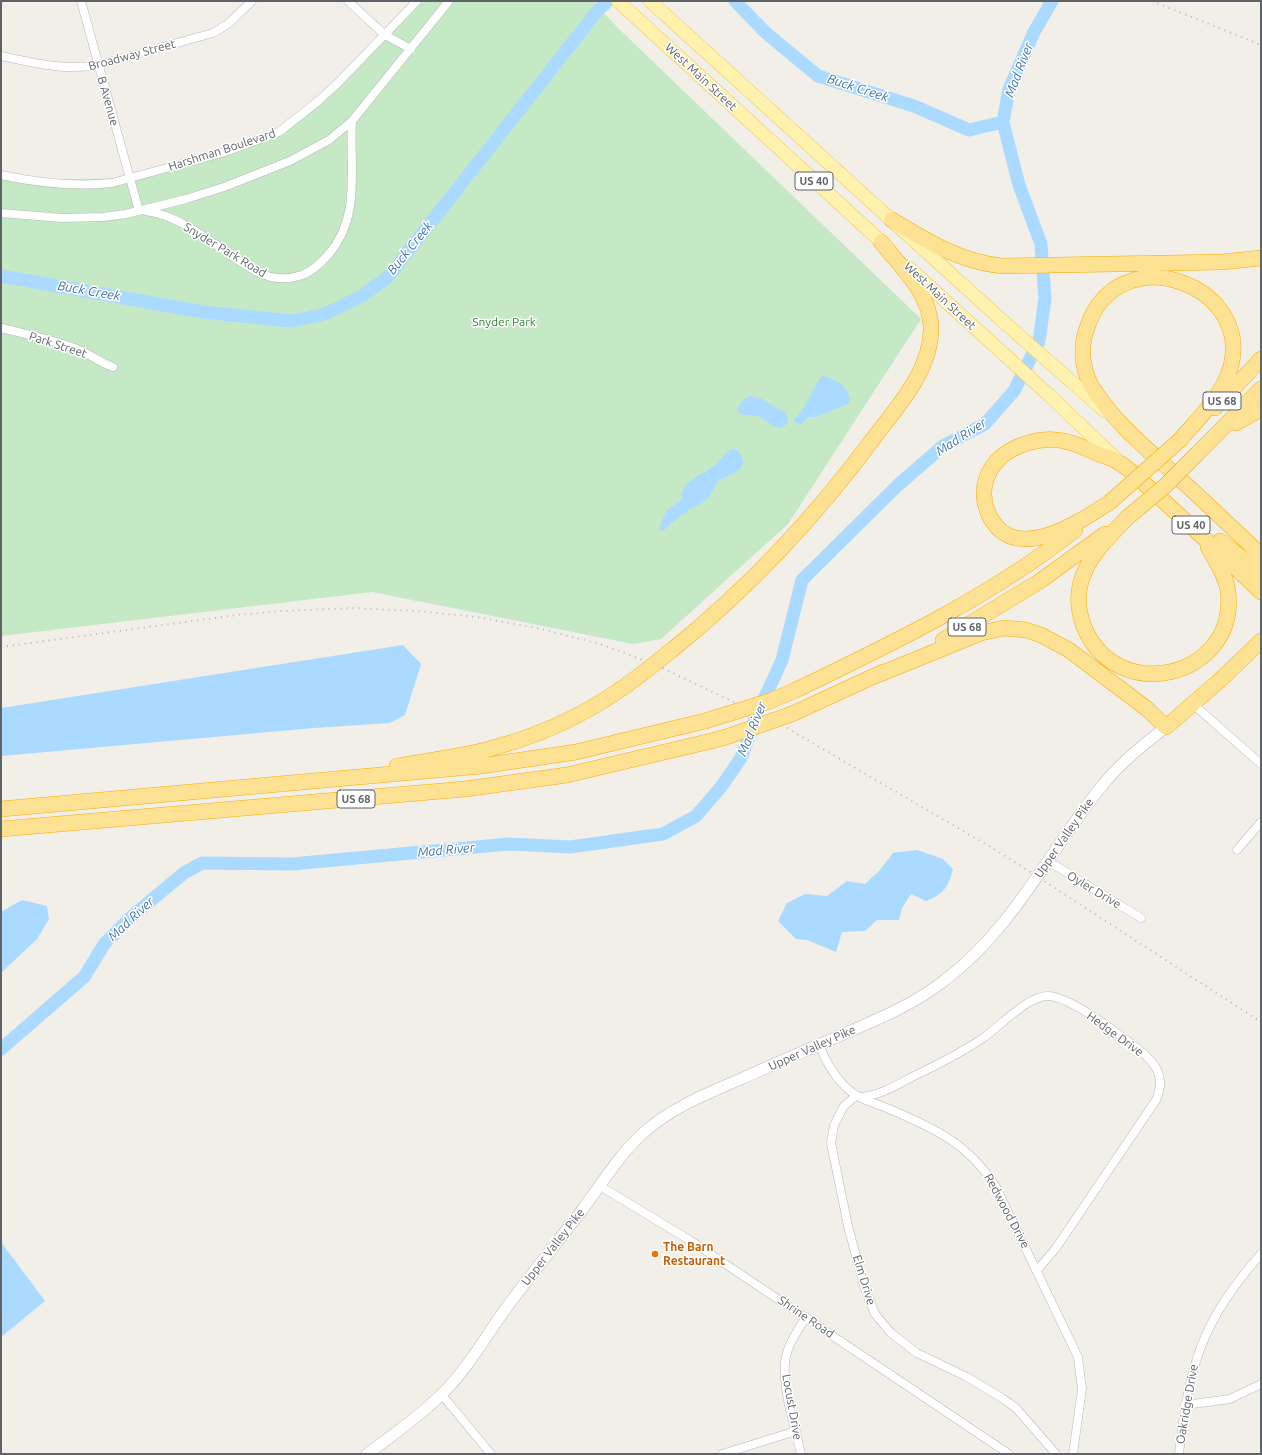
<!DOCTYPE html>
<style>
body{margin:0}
#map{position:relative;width:1262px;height:1455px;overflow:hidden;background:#f1efe8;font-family:Ubuntu,sans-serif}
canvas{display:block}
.frame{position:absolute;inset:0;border:2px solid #5f6368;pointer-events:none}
</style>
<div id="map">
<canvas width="1262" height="1455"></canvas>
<div class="frame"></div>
</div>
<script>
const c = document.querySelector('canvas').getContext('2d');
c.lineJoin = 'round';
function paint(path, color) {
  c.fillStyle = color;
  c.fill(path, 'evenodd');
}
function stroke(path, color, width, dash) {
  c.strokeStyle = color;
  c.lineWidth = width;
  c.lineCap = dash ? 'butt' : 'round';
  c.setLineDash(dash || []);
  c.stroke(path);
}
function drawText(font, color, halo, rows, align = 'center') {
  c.font = font + ' Ubuntu,sans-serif';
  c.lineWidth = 3;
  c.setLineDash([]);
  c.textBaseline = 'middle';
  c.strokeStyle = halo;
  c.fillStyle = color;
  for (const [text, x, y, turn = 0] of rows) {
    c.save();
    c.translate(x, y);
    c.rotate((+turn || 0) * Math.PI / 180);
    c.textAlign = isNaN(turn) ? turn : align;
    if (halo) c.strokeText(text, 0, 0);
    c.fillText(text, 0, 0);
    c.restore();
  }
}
paint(new Path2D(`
 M418,1H593L619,29L921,319L788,524L661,639L633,644L372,592L1,636V175L21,180L130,178L269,137L338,83Z`), '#c5e8c5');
paint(new Path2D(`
 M823,376C837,379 851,388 850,403L817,417H808L801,425L794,422V419L803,409L819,379Z
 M750,396L762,399L786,413C790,420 787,426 780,428C771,427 766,419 757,416C750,414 742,418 737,409L744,399Z
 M732,449L737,450C755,471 730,473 718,481C714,488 711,496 704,502C698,507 689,506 686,514H682L664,530L662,531L659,529L666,511L682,499C678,482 705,474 716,464C721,459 725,453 732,449Z
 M403,645L421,664L405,715L390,723L314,728L1,756V708Z
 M917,850L943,859L953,869C948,888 943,894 926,901L911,894L902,908L899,920H877L865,931L842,932L836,952L807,940L796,939L778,921L787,903L805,894L827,896L847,881L865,884L879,871L893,853Z
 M22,900L47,906L49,919L37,939L1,973V912Z
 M1,1242L45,1301L1,1337Z`), '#aadaff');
stroke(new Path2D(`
 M735,1L766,33L818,76L914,106L969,130L1003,122
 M1,276L203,312L291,321L325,314L362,296L388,277L598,10L608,1
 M1,1049L84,977L105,943L131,917L184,873L202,863L292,864L509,844L570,847L663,834L696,816L721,787L741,758L755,719L782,660L802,580L898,485L943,446L985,424L1014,391L1039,341L1045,299L1041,244L1019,185L1003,122L1009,89L1034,32L1052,1`), '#aadaff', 13);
const street = new Path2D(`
 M81,1L139,211
 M348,1L385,35L411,49
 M1,56C34,63 65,71 98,65L213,33L228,24L252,1
 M1,175C38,183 74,187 112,183L225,152L279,132L317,102L338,83L417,1
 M146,211C189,217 221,253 258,272C271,279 287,280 302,275C313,271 321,263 328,255C362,216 349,167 352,121
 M1,213L62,218L103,217L126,214L186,199L224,187L290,161L329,140L352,121L449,1
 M1,328C27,334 52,340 77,349C90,354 100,363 113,367
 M1193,704L1261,764
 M1237,850L1261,822
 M1048,861L1141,918
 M819,1045C826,1062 835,1078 849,1090C858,1099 875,1103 887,1108C934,1128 968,1143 996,1187L1078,1357L1082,1389L1073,1454
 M856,1096L844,1106L834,1125L831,1143L848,1226L864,1286L875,1314L891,1333L917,1353L967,1377L1002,1398L1016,1408L1056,1454
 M861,1097C881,1095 897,1085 914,1076C937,1065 961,1053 983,1038C999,1027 1029,995 1048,996C1071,997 1119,1034 1138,1049C1157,1064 1166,1077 1156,1100L1056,1248L1038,1269
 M600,1186L691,1241L1009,1454
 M442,1395L491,1454
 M1185,1405L1230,1399L1261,1384
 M722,1454L796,1431
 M801,1454C795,1426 780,1384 786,1356C789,1342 799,1329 806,1317
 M1179,1454C1189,1366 1201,1321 1261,1254`);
const secondary = new Path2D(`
 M367,1454C392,1436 418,1417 441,1395C466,1371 484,1339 504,1311C529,1277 556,1244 582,1210C601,1185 617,1158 640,1136C668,1109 706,1094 741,1079C776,1063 812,1048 848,1032C881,1018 916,1003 945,980C1013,929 1049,851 1101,787C1120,763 1143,745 1166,727`);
const primary = new Path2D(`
 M618,1L888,248
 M650,1L1006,324L1105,411
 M908,267L1050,396L1117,460`);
const highway = new Path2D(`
 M892,220C929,242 958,261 1002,266L1222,262L1261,258
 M1215,408L1261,359
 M1236,423L1261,409
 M1180,440C1197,420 1220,398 1229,372C1259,286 1118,233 1087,328C1080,347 1082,368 1091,385C1110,417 1141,444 1169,469C1200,497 1230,526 1261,555
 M1197,454L1261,389
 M1110,502C1078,523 1009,569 987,510C981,494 984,476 996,462C1012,444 1044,435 1068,442C1077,444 1087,449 1096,453C1103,456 1112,458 1118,462C1132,470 1145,485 1157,495C1192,527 1227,559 1261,592
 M1128,517C1113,533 1094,550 1085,571C1077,588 1077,607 1083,624C1114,708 1239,678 1228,591C1226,575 1215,560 1208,547
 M1220,541L1261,573
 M943,640L1040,581L1105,534
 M672,650C749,588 817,515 876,435C900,404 932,368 931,327C930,293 901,267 881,242
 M875,676L981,633L1004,628L1026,630L1041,635L1069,650L1146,708L1166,727L1218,682L1261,641
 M796,690C893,643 990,597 1075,530
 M792,714L883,672
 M397,766C430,760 464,757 496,747C548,733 596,709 639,676
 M1,809L481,766L576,752L705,721
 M1,829L465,789L567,775L707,742`);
stroke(street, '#b5b8bc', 9);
stroke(secondary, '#b6babf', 12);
stroke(primary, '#f2c960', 14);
stroke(highway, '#f9ab00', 16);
stroke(street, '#fff', 8);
stroke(secondary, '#fff', 11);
stroke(primary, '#fff2af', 13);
stroke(highway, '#fde293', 15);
stroke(new Path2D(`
 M1152,1L1261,45
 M1,647L237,615L281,611L354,608L416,611L477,617L537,628L600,644L654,664L782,725L1004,855L1261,1022`), '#b6b7b8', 2, [1, 5]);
const highwayBridge = new Path2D(`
 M1110,502L1180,440
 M1128,517L1165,486L1197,454
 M639,676L672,650
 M705,721L770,701L796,690
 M707,742L726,737L792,714`);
stroke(highwayBridge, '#f9ab00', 16, []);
stroke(highwayBridge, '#fde293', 15);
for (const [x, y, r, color] of [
 [655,1254,4,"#e8710a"]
]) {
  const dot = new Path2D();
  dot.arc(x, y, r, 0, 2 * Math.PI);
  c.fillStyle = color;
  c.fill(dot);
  stroke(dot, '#fff', 1.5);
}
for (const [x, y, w] of [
 [814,181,38],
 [1222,401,38],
 [1191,525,38],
 [967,627,38],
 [356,799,38]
]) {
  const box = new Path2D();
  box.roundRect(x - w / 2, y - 9, w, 18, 3);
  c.fillStyle = '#fff';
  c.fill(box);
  stroke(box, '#5f6368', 1);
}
drawText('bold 11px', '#5f6368', null, [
 ["US 40",814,181],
 ["US 68",1222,401],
 ["US 40",1191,525],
 ["US 68",967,627],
 ["US 68",356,799]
]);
drawText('12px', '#5f6368', '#fff', [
 ["Broadway Street",132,55,-15],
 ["West Main Street",701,77,43],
 ["B Avenue",108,101,74],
 ["Harshman Boulevard",222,150,-18],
 ["Snyder Park Road",225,250,31],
 ["West Main Street",940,296,43],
 ["Park Street",58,345,18],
 ["Upper Valley Pike",1064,838,-55],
 ["Oyler Drive",1094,890,31],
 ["Hedge Drive",1115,1034,36],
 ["Upper Valley Pike",812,1048,-24],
 ["Redwood Drive",1007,1211,62],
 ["Upper Valley Pike",553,1247,-52],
 ["Elm Drive",864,1280,73],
 ["Shrine Road",806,1317,34],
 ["Oakridge Drive",1187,1404,-80],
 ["Locust Drive",792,1407,80]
]);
drawText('12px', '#348238', '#fff', [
 ["Snyder Park",504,322]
]);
drawText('bold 12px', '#c56008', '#fff', [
 ["The Barn",663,1247],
 ["Restaurant",663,1261]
], 'left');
drawText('italic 13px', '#4174aa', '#fff', [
 ["Mad River",1019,70,-69],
 ["Buck Creek",858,88,18],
 ["Buck Creek",410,248,-51],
 ["Buck Creek",89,291,10],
 ["Mad River",961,437,-33],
 ["Mad River",752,729,-68],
 ["Mad River",446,850,-5],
 ["Mad River",131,919,-43]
]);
</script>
